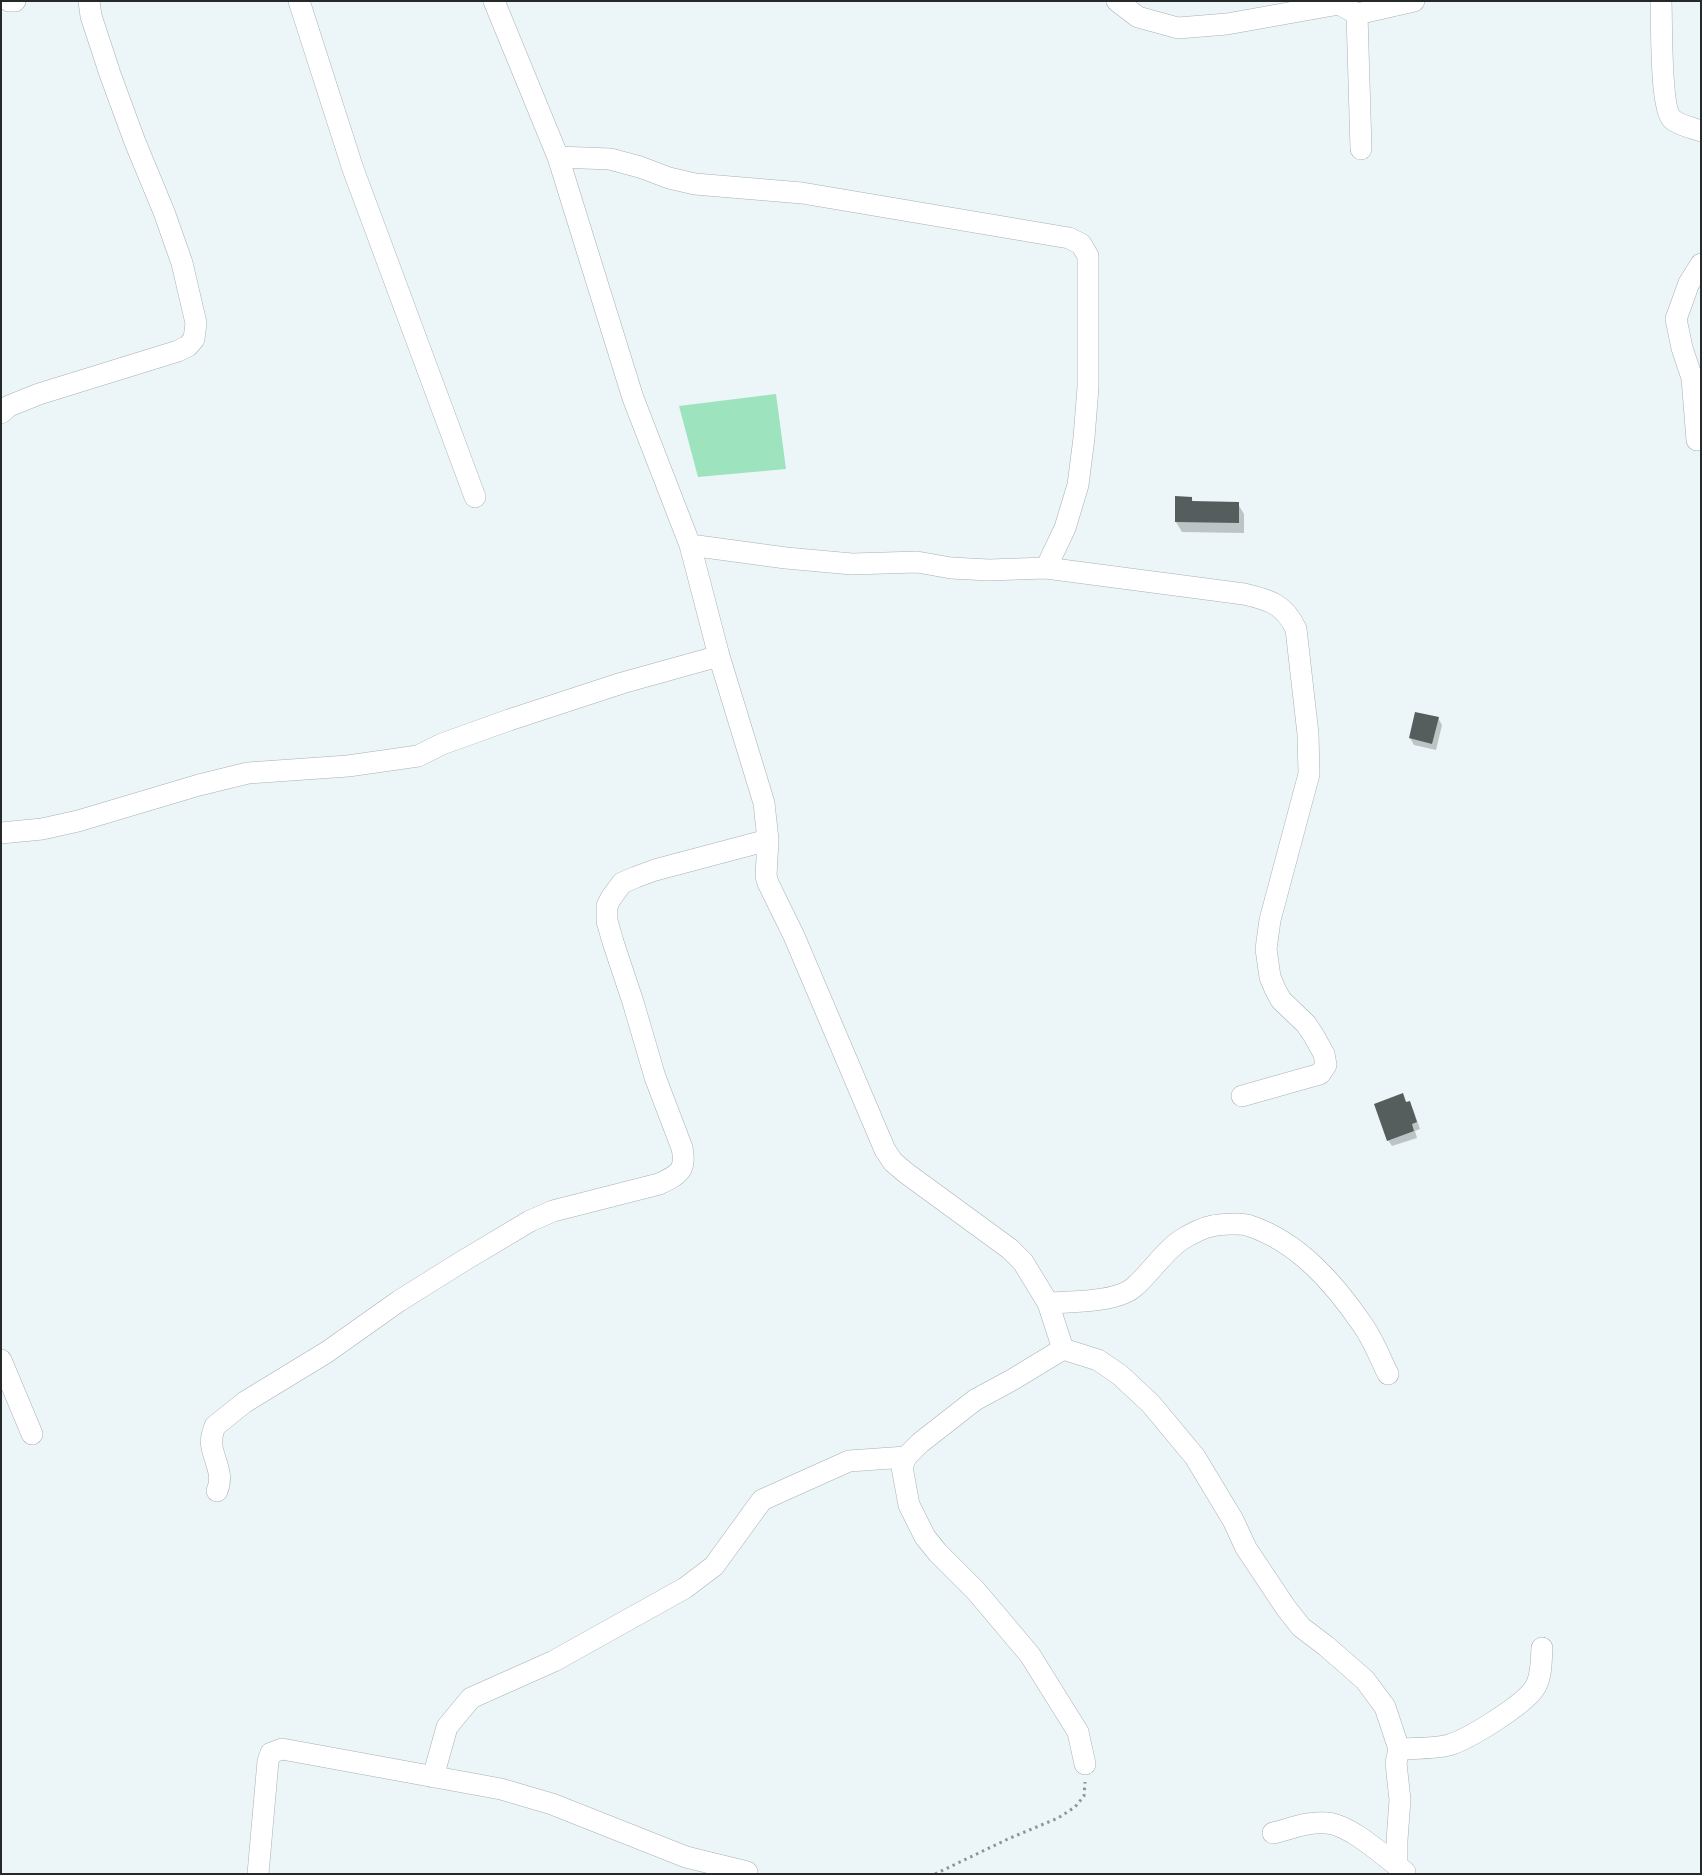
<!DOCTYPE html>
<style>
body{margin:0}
#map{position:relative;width:1702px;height:1875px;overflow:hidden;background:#ecf5f8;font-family:"PT Sans",sans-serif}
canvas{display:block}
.frame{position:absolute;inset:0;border:2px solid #26292a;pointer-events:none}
</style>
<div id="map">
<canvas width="1702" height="1875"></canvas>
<div class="frame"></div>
</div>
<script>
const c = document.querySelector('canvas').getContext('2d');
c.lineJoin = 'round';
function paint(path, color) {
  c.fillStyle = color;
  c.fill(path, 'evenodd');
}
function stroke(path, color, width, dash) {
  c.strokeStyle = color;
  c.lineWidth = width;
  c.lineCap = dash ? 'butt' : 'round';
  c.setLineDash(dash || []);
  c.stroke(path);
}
paint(new Path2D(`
 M776,394L786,469L698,477L679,406Z`), '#9de3be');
paint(new Path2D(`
 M1191,498L1194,503L1238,504L1244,514V533L1182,532L1176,522Z
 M1438,718L1442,725L1436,750L1414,745L1410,738Z
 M1402,1095L1407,1103L1413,1109L1420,1129L1415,1131L1417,1138L1392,1146L1388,1140Z`), '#0003');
paint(new Path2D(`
 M1175,496L1192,497V501L1239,502V523L1175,522Z
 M1415,712L1439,717L1432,744L1409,738Z
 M1403,1093L1406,1102L1410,1101L1417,1122L1412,1124L1414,1131L1387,1141L1374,1104Z`), '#565e5d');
const minor = new Path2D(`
 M9,1H15
 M299,1L353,169L475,497
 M494,1L558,157L633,398L690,545L719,656L764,803L768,840L766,876L768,883L794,936L885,1150L893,1162L906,1173L1010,1249L1023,1262L1048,1303L1063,1349
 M1117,1L1138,17L1178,28L1227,24L1339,4L1357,14L1414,1
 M1661,1C1662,22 1660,107 1672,119C1678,125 1693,128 1701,131
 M1357,14L1361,149
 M558,157L610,159L640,167L669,178L695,184L802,193L1069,238L1081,244L1088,256V387L1084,438L1078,485L1065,528L1046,568L989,570L951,568L917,562L852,564L786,558L690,545
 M1,413L9,406L39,394L178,351L188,346L194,339L196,323L182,263L164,212L135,142L110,74L91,16L89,1
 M1697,440L1692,378L1682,348L1676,319L1689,283L1701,264
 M1046,568L1244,594C1270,600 1284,604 1296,629L1308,734L1309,774L1270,920L1266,949L1270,977L1275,989L1281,1000L1306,1024L1314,1036L1324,1054L1326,1065L1320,1074L1242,1096
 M1,833L42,829L78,821L199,785L248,773L348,766L418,756L442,744L509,720L622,683L719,656
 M1048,1303C1070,1302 1116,1302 1133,1288C1150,1274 1162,1253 1181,1240C1189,1235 1202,1228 1212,1226C1219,1224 1243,1223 1250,1226C1298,1242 1334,1283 1362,1324C1373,1339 1380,1358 1388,1374
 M1063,1349L1098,1360L1120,1375L1151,1404L1195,1457L1233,1520L1246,1548L1286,1608L1301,1627L1326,1646L1365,1680L1385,1707L1399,1749L1396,1763L1400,1800L1397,1840V1866
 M1063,1349L1012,1380L975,1400L920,1443L906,1457L902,1467L909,1505L925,1537L938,1553L976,1591L1030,1655L1078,1732L1085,1764
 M1,1360L32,1434
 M217,1491C224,1475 215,1463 212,1447C210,1440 213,1432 215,1426L245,1402L327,1352L399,1301L463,1261L530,1221L553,1211L659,1184C678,1175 687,1171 682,1148L655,1077L633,1002L613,942L607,921V906L611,898L622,883L636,877L655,870L768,840
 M1399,1749C1414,1748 1435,1749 1449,1745C1469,1739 1522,1706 1534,1689C1542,1678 1541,1661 1542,1648
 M433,1777L447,1727L471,1698L554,1661L685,1588L714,1566L762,1500L849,1461L906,1457
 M1273,1833C1290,1829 1309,1821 1327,1823C1351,1825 1385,1857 1405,1872
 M258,1874L268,1761L271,1753L282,1749L501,1789L552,1804L686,1857L747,1872L746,1874`);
stroke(minor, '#a8b0b3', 22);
stroke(new Path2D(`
 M935,1874L1010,1838L1058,1818L1075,1807L1084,1796L1085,1782`), '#8e9597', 3, [2.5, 4]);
stroke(minor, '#fff', 21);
</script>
